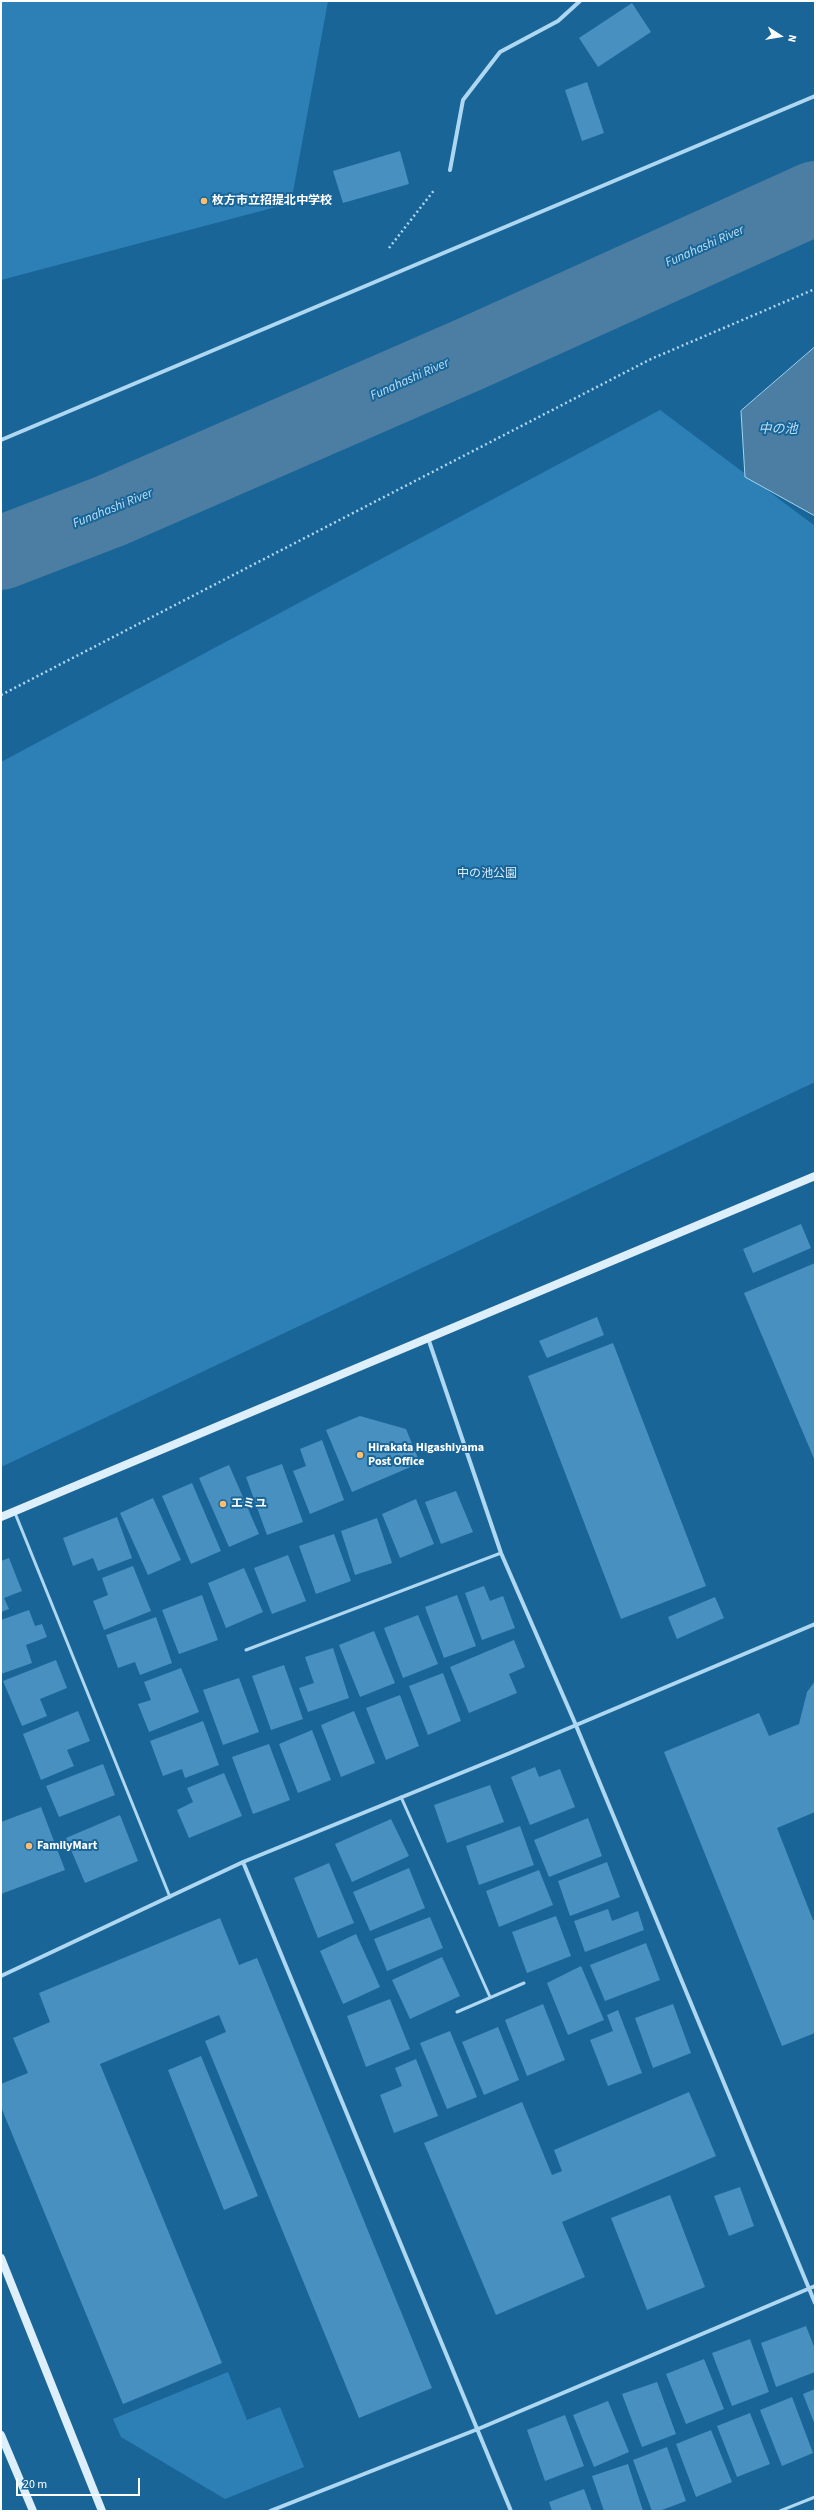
<!DOCTYPE html>
<meta charset="utf-8">
<style>
body{margin:0}
#map{position:relative;width:816px;height:2512px;overflow:hidden;background:#1a6598;font-family:"Source Sans 3",sans-serif}
canvas{display:block}
.frame{position:absolute;inset:0;border:2px solid #fff;pointer-events:none}
.north{position:absolute;left:760px;top:16px;width:40px;height:40px;-webkit-text-stroke:3px #1a6598;paint-order:stroke;rotate:102deg;font-size:11px;font-weight:700;line-height:16px;text-align:center;color:#fff}
.north::after{content:'';display:block;margin:auto;width:14px;height:18px;background:#fff;clip-path:polygon(50% 0,100% 100%,50% 72%,0 100%)}
.scale{position:absolute;left:16px;top:2478px;width:124px;height:18px;box-sizing:border-box;border:2px solid #fff;border-top:0;padding-left:5px;font-size:12px;line-height:14px;white-space:nowrap;color:#fff;-webkit-text-stroke:3px #1a6598;paint-order:stroke}
</style>
<div id="map">
<canvas width="816" height="2512"></canvas>
<div class="frame"></div>
<div class="north">N</div>
<div class="scale">20 m</div>
</div>
<script>
const c = document.querySelector('canvas').getContext('2d');
c.lineJoin = 'round';
function paint(path, color) {
  c.fillStyle = color;
  c.fill(path, 'evenodd');
}
function stroke(path, color, width, dash) {
  c.strokeStyle = color;
  c.lineWidth = width;
  c.lineCap = dash ? 'butt' : 'round';
  c.setLineDash(dash || []);
  c.stroke(path);
}
function drawText(font, color, halo, rows, align = 'center') {
  c.font = font + ' "Source Sans 3","Noto Sans JP",sans-serif';
  c.lineWidth = 4;
  c.setLineDash([]);
  c.textBaseline = 'middle';
  c.strokeStyle = halo;
  c.fillStyle = color;
  for (const [text, x, y, turn = 0] of rows) {
    c.save();
    c.translate(x, y);
    c.rotate((+turn || 0) * Math.PI / 180);
    c.textAlign = isNaN(turn) ? turn : align;
    if (halo) c.strokeText(text, 0, 0);
    c.fillText(text, 0, 0);
    c.restore();
  }
}
paint(new Path2D(`
 M1,1H328L291,203L1,280Z
 M660,410L815,526V1082L1,1467V762Z
 M228,2372L247,2420L280,2407L304,2467L225,2499L121,2437L113,2419Z`), '#2d80b6');
const water = new Path2D(`
 M815,347V516L745,477L741,411Z`);
paint(water, '#4b7ea2');
stroke(water, '#a1d4f3', 1);
stroke(new Path2D(`
 M1,553L110,511L470,354L815,198`), '#4b7ea2', 74);
paint(new Path2D(`
 M632,3L651,32L598,67L579,38Z
 M587,82L604,133L582,141L565,90Z
 M400,151L409,184L343,203L333,171Z
 M801,1224L811,1248L753,1273L743,1249Z
 M815,1263V1461L744,1293Z
 M597,1317L604,1335L547,1358L539,1341Z
 M613,1343L706,1586L621,1619L528,1376Z
 M360,1416L406,1429L420,1463L352,1492L326,1430Z
 M322,1440L344,1500L310,1514L293,1471L306,1466L300,1449Z
 M282,1464L303,1522L267,1535L246,1477Z
 M229,1465L259,1534L229,1547L199,1478Z
 M192,1483L221,1551L191,1564L162,1496Z
 M456,1491L473,1532L441,1544L425,1502Z
 M153,1498L181,1560L148,1575L120,1513Z
 M416,1499L434,1544L400,1558L382,1514Z
 M117,1517L132,1558L98,1571L93,1558L73,1566L63,1538Z
 M377,1518L392,1563L355,1575L341,1531Z
 M334,1534L351,1581L316,1594L299,1546Z
 M288,1555L306,1601L272,1614L254,1568Z
 M9,1558L22,1591L4,1598L9,1609L1,1612V1561Z
 M133,1566L151,1611L104,1630L93,1601L108,1595L102,1578Z
 M244,1568L263,1612L226,1628L208,1583Z
 M484,1586L490,1601L503,1596L515,1628L482,1640L465,1593Z
 M202,1595L218,1640L179,1654L162,1610Z
 M457,1595L476,1646L444,1658L425,1607Z
 M715,1597L724,1618L677,1639L668,1617Z
 M29,1610L35,1626L42,1624L47,1637L26,1645L32,1663L1,1674V1620Z
 M418,1615L438,1664L403,1678L384,1628Z
 M156,1617L172,1663L140,1675L135,1662L118,1668L106,1635Z
 M374,1631L395,1683L360,1697L339,1645Z
 M514,1640L525,1667L509,1674L517,1693L469,1713L450,1667Z
 M333,1648L349,1698L308,1712L299,1688L314,1683L305,1657Z
 M56,1660L67,1688L40,1699L47,1716L22,1726L3,1681Z
 M284,1665L303,1719L271,1730L252,1676Z
 M181,1668L199,1712L149,1732L138,1704L151,1700L144,1682Z
 M443,1673L461,1721L428,1735L409,1686Z
 M239,1678L259,1732L223,1745L203,1690Z
 M815,1681V1812L777,1828L813,1920L815,1919V2033L782,2046L664,1752L759,1713L769,1736L799,1724L807,1692Z
 M400,1695L419,1746L386,1760L366,1708Z
 M78,1711L90,1741L67,1750L74,1766L41,1780L23,1734Z
 M354,1711L375,1763L341,1777L321,1725Z
 M203,1721L219,1765L185,1778L182,1769L163,1776L150,1741Z
 M312,1730L331,1780L298,1793L279,1744Z
 M269,1744L290,1800L253,1814L232,1757Z
 M103,1764L115,1795L59,1817L46,1786Z
 M535,1767L539,1777L560,1769L575,1807L530,1825L511,1777Z
 M224,1773L242,1816L189,1838L177,1810L193,1802L187,1788Z
 M490,1785L504,1822L447,1843L434,1805Z
 M41,1807L65,1870L1,1894V1822Z
 M120,1815L138,1861L85,1883L66,1838Z
 M588,1818L602,1856L549,1877L534,1840Z
 M391,1819L409,1856L352,1882L335,1844Z
 M520,1826L534,1865L479,1885L466,1846Z
 M607,1862L620,1897L570,1916L558,1881Z
 M329,1863L354,1923L318,1938L294,1878Z
 M409,1868L425,1908L370,1931L353,1892Z
 M539,1870L553,1905L499,1927L486,1891Z
 M608,1909L612,1921L638,1911L644,1930L585,1952L574,1921Z
 M556,1916L571,1956L527,1973L512,1932Z
 M430,1917L443,1948L387,1971L374,1939Z
 M220,1918L239,1965L257,1958L432,2388L359,2418L205,2041L226,2032L219,2015L100,2064L222,2363L123,2404L1,2107V2084L28,2073L13,2038L50,2022L39,1993Z
 M356,1934L380,1987L343,2004L320,1951Z
 M646,1943L660,1980L605,2001L590,1965Z
 M442,1957L460,1996L410,2019L392,1980Z
 M581,1966L604,2020L568,2035L547,1983Z
 M390,1999L410,2049L366,2067L347,2016Z
 M543,2004L565,2060L527,2076L505,2020Z
 M673,2004L691,2053L653,2068L635,2018Z
 M618,2010L642,2073L608,2086L590,2040L613,2031L607,2015Z
 M498,2027L519,2080L484,2095L462,2042Z
 M450,2031L477,2097L447,2109L420,2043Z
 M201,2056L258,2196L224,2210L168,2070Z
 M416,2059L438,2116L394,2133L380,2095L402,2086L395,2068Z
 M689,2092L716,2156L562,2222L585,2277L496,2315L424,2143L522,2102L552,2175L562,2171L554,2150Z
 M740,2187L754,2226L729,2236L714,2196Z
 M670,2195L705,2287L647,2310L611,2218Z
 M806,2326L815,2349V2372L776,2387L761,2343Z
 M750,2339L769,2392L732,2406L712,2353Z
 M704,2359L724,2409L686,2424L666,2374Z
 M657,2382L676,2434L642,2447L622,2394Z
 M815,2389V2425L803,2394Z
 M792,2397L813,2453L782,2466L760,2410Z
 M608,2401L629,2452L594,2467L573,2415Z
 M750,2413L770,2464L737,2477L717,2426Z
 M565,2415L584,2466L545,2481L527,2430Z
 M711,2430L732,2482L696,2497L676,2444Z
 M667,2447L686,2501L659,2511H652L633,2460Z
 M628,2464L643,2511H604L592,2476Z
 M584,2489L592,2511H552L549,2502Z`), '#4790c0');
stroke(new Path2D(`
 M389,248L435,189
 M1,695L651,359L815,289`), '#aed7f1', 2.5, [2, 3]);
stroke(new Path2D(`
 M15,1513L170,1897
 M246,1650L501,1553
 M401,1797L490,1997
 M457,2012L524,1983
 M780,2511L815,2497`), '#aed7f1', 3);
stroke(new Path2D(`
 M450,170L463,100L500,52L558,21L580,1
 M1,440L815,96
 M428,1338L501,1553L575,1723L815,2303
 M243,1862L511,2511
 M1,1976L243,1862L510,1753L815,1624
 M270,2511L478,2429L815,2286`), '#aed7f1', 4);
stroke(new Path2D(`
 M1,1517L815,1176
 M1,2258L102,2511
 M1,2435L33,2511`), '#dceffb', 8);
for (const [x, y, r, color] of [
 [204,201,4,"#ffbe6e"],
 [360,1455,4,"#ffbe6e"],
 [223,1504,4,"#ffbe6e"],
 [29,1846,4,"#ffbe6e"]
]) {
  const dot = new Path2D();
  dot.arc(x, y, r, 0, 2 * Math.PI);
  c.fillStyle = color;
  c.fill(dot);
  stroke(dot, '#1a6598', 1.5);
}
drawText('bold 12px', '#fff', '#1a6598', [
 ["枚方市立招提北中学校",212,201],
 ["Hirakata Higashiyama",368,1448],
 ["Post Office",368,1462],
 ["エミユ",231,1504],
 ["FamilyMart",37,1846]
], 'left');
drawText('12px', '#d5edfc', '#1a6598', [
 ["中の池公園",487,874]
]);
drawText('italic 13px', '#bbe0f7', '#1a6598', [
 ["Funahashi River",705,247,-24],
 ["Funahashi River",410,380,-24],
 ["中の池",778,430],
 ["Funahashi River",113,509,-22]
]);
</script>
